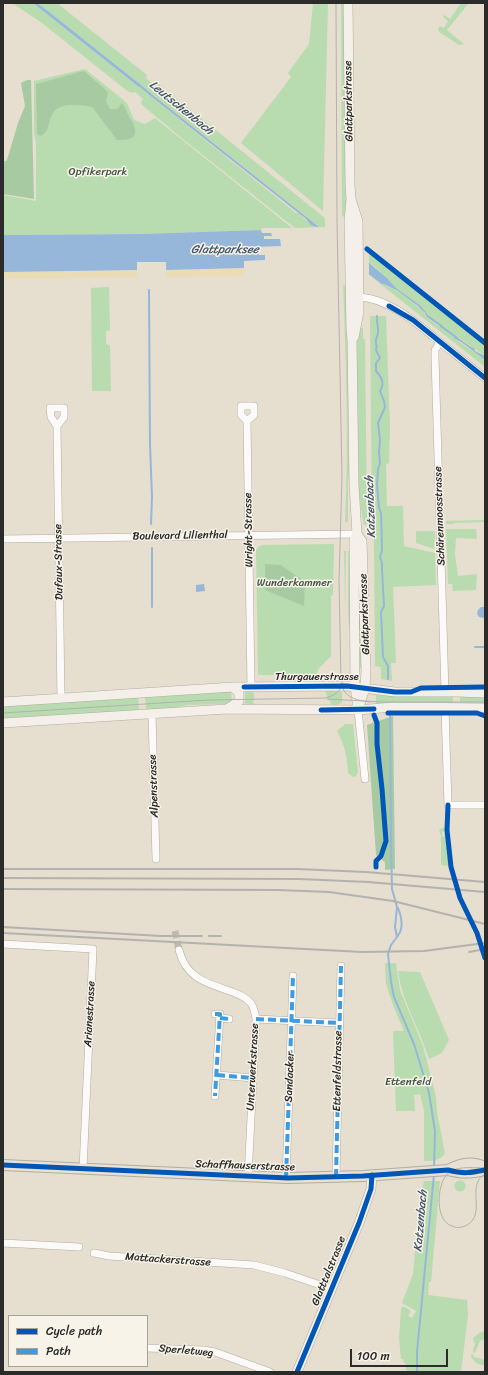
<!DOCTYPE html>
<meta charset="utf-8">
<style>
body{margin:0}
#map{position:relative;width:488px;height:1375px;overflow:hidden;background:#e6dece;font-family:Sriracha,sans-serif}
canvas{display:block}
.frame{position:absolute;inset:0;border:4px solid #2b2b2b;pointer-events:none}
.legend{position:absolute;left:8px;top:1315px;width:140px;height:52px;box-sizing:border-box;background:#f7f3e8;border:1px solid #a5a39c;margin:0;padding:5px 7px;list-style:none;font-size:12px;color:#2b2b2b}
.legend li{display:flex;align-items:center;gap:8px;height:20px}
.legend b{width:20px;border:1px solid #a5a39c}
.scale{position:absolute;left:350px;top:1349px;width:98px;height:18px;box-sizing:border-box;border:2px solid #2b2b2b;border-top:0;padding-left:5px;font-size:12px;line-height:14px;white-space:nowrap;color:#2b2b2b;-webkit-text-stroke:3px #f7f3e8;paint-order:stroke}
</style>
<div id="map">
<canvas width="488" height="1375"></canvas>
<div class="frame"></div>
<ul class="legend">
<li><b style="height:5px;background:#0057b8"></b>Cycle path</li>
<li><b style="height:5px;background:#3d9ce1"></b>Path</li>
</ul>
<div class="scale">100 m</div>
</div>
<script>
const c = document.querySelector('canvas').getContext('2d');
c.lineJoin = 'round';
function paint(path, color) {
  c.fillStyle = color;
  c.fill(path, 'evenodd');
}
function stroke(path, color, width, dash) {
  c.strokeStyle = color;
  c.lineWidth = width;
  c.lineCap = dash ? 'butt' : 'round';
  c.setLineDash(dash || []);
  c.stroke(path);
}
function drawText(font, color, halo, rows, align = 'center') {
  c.font = font + ' Sriracha,sans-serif';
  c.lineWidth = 3;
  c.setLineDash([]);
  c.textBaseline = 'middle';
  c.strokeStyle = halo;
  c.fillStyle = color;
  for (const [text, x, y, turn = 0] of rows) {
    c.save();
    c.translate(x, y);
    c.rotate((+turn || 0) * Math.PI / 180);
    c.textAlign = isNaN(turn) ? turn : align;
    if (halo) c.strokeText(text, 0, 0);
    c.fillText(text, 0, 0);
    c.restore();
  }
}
paint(new Path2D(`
 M12,3H33L139,87L141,85L37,3H57L147,75L146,78L154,85L156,82L325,218V227L295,228L291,225L184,140L142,105L141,103L143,99L135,92L132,93L126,90L42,23ZM149,92L319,227L308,222L298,213H296L148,94Z
 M313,3H328L323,211L241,143L291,77L288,73L309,44Z
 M341,3H344L346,218H345L343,215L342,218Z
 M461,3H469L447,30L464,44L459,45L439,32L438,29L440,26L444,28L448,21L443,17L444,15L450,19Z
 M85,69L127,103L134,120L145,124L155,118L292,228H262L261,230L141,234L3,235V195L36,201V142L34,134V81Z
 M369,252L485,345V356L456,336L459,342L479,354L485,360V367L369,275ZM370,263L387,278L396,288L421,306L428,315L437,322L439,326L427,317L423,311L404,295L384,284Z
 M346,283H347L349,472L348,484V521L345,523C349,443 346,363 343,284L344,286Z
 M109,287L110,330L106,331V344L110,345L111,391H92L91,288Z
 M370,316H386L390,427L389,463L386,464L387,506H403L404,546L435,553L436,585L393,587L396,663H391L392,681L381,679V667L375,666L374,543V527L373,524H372Z
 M359,328H363V339H365L367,524L364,525C352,466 356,403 356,343Z
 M485,520V522L454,523V524H446V521Z
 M446,529H476L477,539L456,538L455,554L458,576L477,574L476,590L453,591L452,584H448Z
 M416,531H435L434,549L416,543Z
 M334,544L333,595L331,596V656L319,668L316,675H259L258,673L256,551L258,547L262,545Z
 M359,550L360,613C365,631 363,650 361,668H359L358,625Z
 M344,551H346L345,608Z
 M348,551H349L350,560L351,617L349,629L348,607Z
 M245,690H254L252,692L254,693V701H252L255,704V706L245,707Z
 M327,690H338L342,692V703L336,705L330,704L331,702L329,701L325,691Z
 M231,691L232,703L227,704L188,705L175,708L146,710L145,696Z
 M376,695L408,697L423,695H453V705L376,706Z
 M460,695L485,696V705H460Z
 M138,696L139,711L3,719V705Z
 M345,724H353L358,772L356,776L353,777L348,773C347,757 345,745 337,731Z
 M442,828H445V831L442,832V836L444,837V833H445L449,866L441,865V836L439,830Z
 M385,963H396L397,971L400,990L423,1046L429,1069L436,1097L437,1112L445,1154C438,1161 434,1161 424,1161V1111L420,1094L414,1095L415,1111H396L393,1031H404L394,1008L386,984Z
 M398,971L420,972L449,1040L442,1053L429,1059C420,1029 402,1002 398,971Z
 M454.5 1186a5.5 5.5 0 1 1 11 0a5.5 5.5 0 1 1-11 0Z
 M424,1181H440L431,1282H429L428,1295L467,1300L468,1315L461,1372H407L405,1363H404L403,1359H401L399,1338L401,1310L403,1306L411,1311L408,1316L412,1318L416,1311L402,1303L413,1274L416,1241H418L419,1236L417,1234L421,1216L422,1188Z
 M485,1331V1339L480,1341L475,1353L473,1352V1349L475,1345L473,1338L479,1333Z
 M472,1353L474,1357L485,1360V1365C479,1365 474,1363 471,1356Z`), '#b8dcaf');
paint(new Path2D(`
 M84,71L108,92L106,102L110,109H117L122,103C125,107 127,112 129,117C131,120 134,123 134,126C139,140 127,140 117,140L93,108C87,105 80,105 74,105C41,104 56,131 40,136L37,134L36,84Z
 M27,80H31L34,199L3,194V162L7,160L18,123L25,106L21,83Z
 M265,564L281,565L305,582L304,606L265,590Z
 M393,716L395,869L385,870V862L376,855L367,725Z`), '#a8caa2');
paint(new Path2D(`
 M244,268V276L166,277V270Z
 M137,270V277L3,279V272Z`), '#eadcb4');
paint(new Path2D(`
 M33,3H37L49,12L141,85L139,87Z
 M149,92L319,227C312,227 310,224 306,219L148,94Z
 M261,230L262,233H271L272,236H264V239H280L281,246L254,247V252H258L259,255H265V260L244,261V268L166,270V262H137V270L3,272V235L141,234Z
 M369,263L387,278L396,288L421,306L428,315L443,326L441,328L440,326L427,317L425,313L418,306L398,291L384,284H382L369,274Z
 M455,336L471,347L474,348L475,351L485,356V360C475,352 465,344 454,338Z
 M204,584L205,591L196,592V585Z
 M481,607H485L484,618L479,617L477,614L478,610Z`), '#96b7da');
stroke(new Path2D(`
 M138,84L150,94
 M149,290L150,445L152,497L151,524
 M377,316C376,322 379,327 378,333C378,335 376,337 376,340C375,344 378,345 376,350L380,358L376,363V371C382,378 385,383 380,391L384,401L385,407L378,423L380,440L379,452L380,463L378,469L377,485L379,508L381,513L382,550L380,557L382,563V570L384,606L381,612L383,657L388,666V679
 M441,326L457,338
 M152,548V607
 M475,647H485
 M390,715L391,843L392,889L397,907L395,927L397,937L391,945L388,954L391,982L394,997L414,1044L429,1093L435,1131L434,1168
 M397,937C404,929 402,917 398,908
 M417,1372V1352L434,1174`), '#96b7da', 2);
stroke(new Path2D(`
 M175,931L179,950`), '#c1baad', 7, [7, 3.5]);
const street = new Path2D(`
 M355,297C387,296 418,324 441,343C456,355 470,366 485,378
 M440,342L435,350V357L445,692
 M247,421L254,415V406H241V415L247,421L251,687
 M57,426L51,417L50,408H64V417L57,426L61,698
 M3,539L357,534
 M445,708L448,805H485
 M358,710L365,779
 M152,714L156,859
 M3,944L93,949L83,1169
 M179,950C186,978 206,983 230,991C237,994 244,996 250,1002C254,1006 255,1013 256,1019L248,1177
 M215,1014H220L215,1096
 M220,1018L229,1019
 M256,1019L339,1023
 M217,1075L253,1078
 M336,1177L341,966
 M286,1178L293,976
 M3,1243L79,1247
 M94,1253L109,1256L254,1265L285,1273L332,1289
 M147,1348L203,1350L215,1352L270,1372`);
const secondary = new Path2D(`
 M348,3L350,185L351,199L349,221L351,329L352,340L354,484L357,534L354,540V547L355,686L358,710
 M351,199L358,221L359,312L354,337
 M357,534L362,541L366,670L365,688L359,707
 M3,702L233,687L347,686L395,692H457L485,693
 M227,709L239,701V693L233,687
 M3,723L227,709L358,710L393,707L485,708
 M297,1372L359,1223L371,1189L372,1175`);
const primary = new Path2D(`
 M3,1165L288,1178L363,1176L448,1170C463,1174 470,1173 485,1170
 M448,1170C461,1163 472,1161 485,1167`);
stroke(street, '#b2aca2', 8);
stroke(secondary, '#b2aca2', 10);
stroke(primary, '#b2aca2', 12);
stroke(street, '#fbfaf8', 7);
stroke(secondary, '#f4f0e9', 9);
stroke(primary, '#e8e1d4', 10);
stroke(new Path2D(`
 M336,3L337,222L342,476L339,581L341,681C343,698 356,700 370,702
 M327,699L383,702H485
 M3,713L208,700L325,698C334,696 340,692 343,683
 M485,1168C475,1168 461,1166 451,1171C437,1178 433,1220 452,1226C456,1228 462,1228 467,1225C487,1214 465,1185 485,1174`), '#b3b2af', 1);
stroke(new Path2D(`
 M3,869H297L366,872L485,882
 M3,878L299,879L368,882L485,892
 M3,889L278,890L329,892L393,901L485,924
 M3,927L161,936H202
 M3,933L362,952L424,951L485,943
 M209,936H221
 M469,952L485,949`), '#b3b2af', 2);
stroke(new Path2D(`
 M215,1014H220L215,1096
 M220,1018L229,1019
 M256,1019L339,1023
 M217,1075L253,1078
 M336,1177L341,966
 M286,1178L293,976`), '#3d9ce1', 4, [8, 4]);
stroke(new Path2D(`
 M367,249L485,343
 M389,306L413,320L485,378
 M244,687L347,686L395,692H411L421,688L485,687
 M321,710L374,709
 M388,713H477L485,716
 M374,715L377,723V744L382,789L386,841L381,856L376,861V867
 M448,805L447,830L451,867L460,898L477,933L485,958
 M3,1165L288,1178L363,1176L448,1170C463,1174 470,1173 485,1170
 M297,1372L359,1223L371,1189L372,1175`), '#0057b8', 5);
drawText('11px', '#2b2b2b', '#f7f3e8', [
 ["Glattparkstrasse",349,101,-91],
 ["Schärenmoosstrasse",440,516,-92],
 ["Wright-Strasse",249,530,-91],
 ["Boulevard Lilienthal",180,536,-1],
 ["Dufaux-Strasse",59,562,-91],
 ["Glattparkstrasse",365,614,-92],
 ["Thurgauerstrasse",317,677],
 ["Alpenstrasse",154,786,-92],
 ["Arianestrasse",90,1014,-87],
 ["Unterwerkstrasse",253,1067,-87],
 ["Ettenfeldstrasse",338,1071,-89],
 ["Sandacker",290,1077,-88],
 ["Schaffhauserstrasse",245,1166,2],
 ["Mattackerstrasse",168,1260,4],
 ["Glatttalstrasse",329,1271,-68],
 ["Sperletweg",186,1351,5]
]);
drawText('11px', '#455746', '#f7f3e8', [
 ["Opfikerpark",98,172],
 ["Wunderkammer",294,583],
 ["Ettenfeld",408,1082]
]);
drawText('italic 12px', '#44566a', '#f7f3e8', [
 ["Leutschenbach",181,108,39],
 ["Glattparksee",225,250],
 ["Katzenbach",371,507,-92],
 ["Katzenbach",421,1221,-85]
]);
</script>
